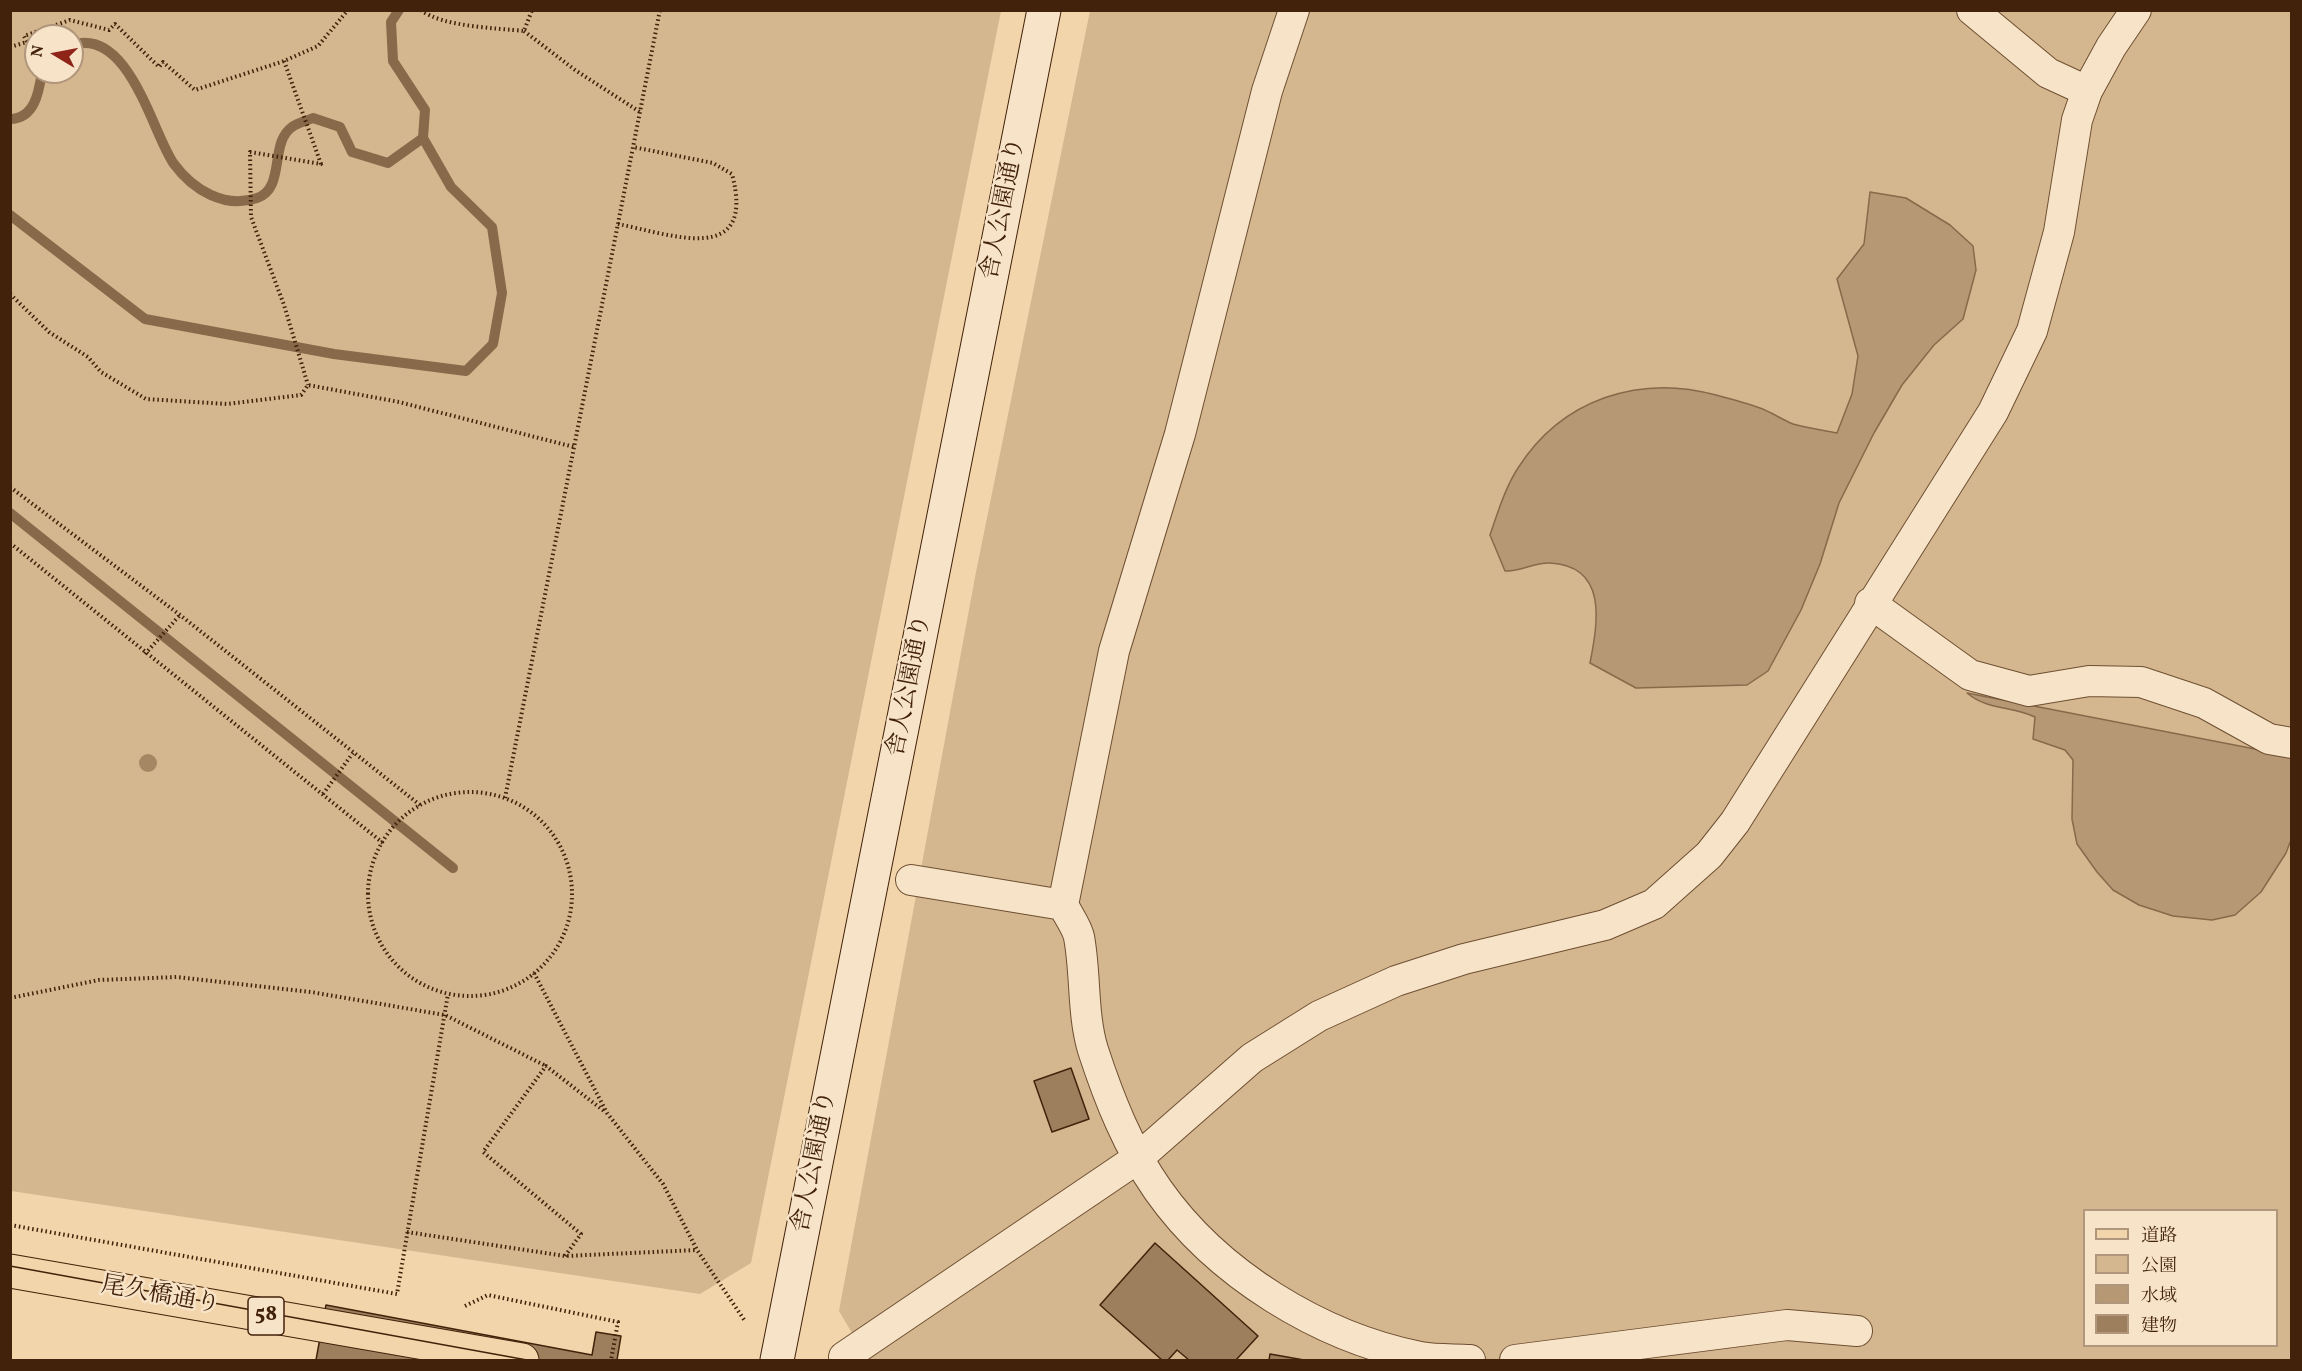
<!DOCTYPE html>
<meta charset="utf-8">
<style>
body{margin:0}
#map{position:relative;width:2302px;height:1371px;overflow:hidden;background:#f2d5aa;font-family:Vollkorn,"Noto Serif JP",serif}
canvas{display:block}
.frame{position:absolute;inset:0;border:12px solid #42220a;pointer-events:none}
.legend{position:absolute;left:2083px;top:1209px;width:195px;height:138px;box-sizing:border-box;background:#f7e4c8;border:2px solid #af967c;margin:0;padding:8px 10px;list-style:none;font-size:18px;color:#42220a}
.legend li{display:flex;align-items:center;gap:12px;height:30px}
.legend b{width:30px;border:2px solid #af967c}
.north{position:absolute;left:24px;top:24px;width:60px;height:60px;box-sizing:border-box;background:#f7e4c8;border:2px solid #af967c;border-radius:50%;rotate:280deg;font-size:16px;font-weight:700;line-height:24px;text-align:center;color:#42220a}
.north::after{content:'';display:block;margin:auto;width:21px;height:27px;background:#8f2418;clip-path:polygon(50% 0,100% 100%,50% 72%,0 100%)}
</style>
<div id="map">
<canvas width="2302" height="1371"></canvas>
<div class="frame"></div>
<ul class="legend">
<li><b style="height:8px;background:#f2d5aa"></b>道路</li>
<li><b style="height:16px;background:#d4b78f"></b>公園</li>
<li><b style="height:16px;background:#b69874"></b>水域</li>
<li><b style="height:16px;background:#9e7f5d"></b>建物</li>
</ul>
<div class="north">N</div>
</div>
<script>
const c = document.querySelector('canvas').getContext('2d');
c.lineJoin = 'round';
function paint(path, color) {
  c.fillStyle = color;
  c.fill(path, 'evenodd');
}
function stroke(path, color, width, dash) {
  c.strokeStyle = color;
  c.lineWidth = width;
  c.lineCap = dash ? 'butt' : 'round';
  c.setLineDash(dash || []);
  c.stroke(path);
}
function drawText(font, color, halo, rows, align = 'center') {
  c.font = font + ' Vollkorn,"Noto Serif JP",serif';
  c.lineWidth = 5;
  c.setLineDash([]);
  c.textBaseline = 'middle';
  c.strokeStyle = halo;
  c.fillStyle = color;
  for (const [text, x, y, turn = 0] of rows) {
    c.save();
    c.translate(x, y);
    c.rotate((+turn || 0) * Math.PI / 180);
    c.textAlign = isNaN(turn) ? turn : align;
    if (halo) c.strokeText(text, 0, 0);
    c.fillText(text, 0, 0);
    c.restore();
  }
}
paint(new Path2D(`
 M10,11H1001L751,1263L700,1294L11,1191ZM36,36H72V72H36Z
 M1090,11H2291V1360H868L839,1311L976,572ZM2084,1210H2276V1346H2084Z`), '#d4b78f');
const water = new Path2D(`
 M1870,192L1906,198L1950,225L1973,246L1976,270L1963,319L1934,345L1902,385L1874,433L1839,503L1820,564L1801,610L1768,671L1747,685L1636,688L1590,663C1598,622 1608,566 1550,563C1534,562 1521,572 1505,571L1490,535C1498,512 1505,488 1518,468C1562,399 1639,374 1716,395C1731,399 1746,403 1760,408C1771,412 1781,419 1793,424C1806,428 1823,430 1837,433L1852,394L1858,356L1837,279L1864,244Z
 M1967,693L2291,756V840L2286,853L2261,892L2235,915L2212,920L2173,916L2139,905L2113,890L2097,872L2077,844L2072,819L2073,760L2065,750L2033,739L2035,717C2012,706 1987,710 1967,693Z`);
paint(water, '#b69874');
stroke(water, '#88694a', 1.5);
stroke(new Path2D(`
 M72,45C129,26 153,135 174,164C193,190 225,209 257,198C286,188 269,143 292,127C297,123 306,121 313,118L340,127L352,152L388,163L423,138L425,110L393,61L391,22L399,10
 M10,119C35,119 39,91 42,72
 M10,215L145,319L334,354L466,371L493,344L502,293L492,227L451,187L423,138
 M10,513L453,868`), '#88694a', 10);
const building = new Path2D(`
 M1071,1068L1089,1119L1052,1132L1034,1081Z
 M1155,1243L1258,1336L1236,1360H1189L1177,1350L1168,1360H1162L1100,1305Z
 M326,1305L592,1355L596,1332L621,1336L617,1360H316Z
 M1270,1354L1304,1360H1269Z`);
paint(building, '#9e7f5d');
stroke(building, '#42220a', 1.5);
const street = new Path2D(`
 M1972,10L2048,73L2087,91
 M1870,603L1970,675L2029,691L2089,681L2141,682L2204,703L2269,739L2292,743
 M911,880L1063,905C1068,915 1077,927 1079,937C1086,974 1082,1014 1093,1050C1109,1099 1128,1147 1158,1190C1217,1274 1320,1337 1420,1357C1436,1360 1454,1359 1470,1360
 M1063,905L1114,651L1180,434L1267,91L1294,10
 M844,1357L1138,1158L1252,1058L1319,1016L1396,981L1464,959L1605,925L1654,904L1709,855L1735,822L1993,412L2032,331L2059,232L2077,120L2087,91L2111,47L2136,10
 M1515,1360L1787,1325L1857,1331`);
const secondary = new Path2D(`
 M777,1360L1044,10`);
const primary = new Path2D(`
 M10,1271L522,1360`);
stroke(street, '#6e4f32', 32);
stroke(secondary, '#42220a', 35);
stroke(primary, '#42220a', 35);
stroke(new Path2D(`
 M421,10C442,27 497,28 524,31L532,10
 M524,31L575,70L640,112
 M10,47L27,42L24,36L70,20L109,30L115,24L159,67L163,62L195,90L284,61L318,46L348,10
 M284,61L321,164L250,152L251,217L284,305L308,385
 M618,224C669,234 757,268 732,174L713,163L633,147
 M10,294L49,332L88,357L101,372L146,399L227,404L301,395L308,385L399,402L574,447
 M10,487L180,615L420,805
 M10,543L383,843
 M145,654L180,615
 M368 894a102 102 0 1 1 204 0a102 102 0 1 1-204 0Z
 M323,794L353,753
 M505,798L660,10
 M534,973L607,1113L663,1184L697,1250L745,1321
 M10,998L99,980L177,977L311,992L445,1015L546,1066
 M10,1225L397,1294L448,994
 M407,1232L565,1256L697,1250
 M565,1256L581,1234L483,1152L546,1066L604,1111
 M465,1306L488,1295L618,1322L611,1360`), '#42220a', 4, [1.5, 3]);
stroke(street, '#f7e4c8', 30);
stroke(secondary, '#f7e4c8', 33);
stroke(primary, '#f2d5aa', 33);
stroke(new Path2D(`
 M10,1266L527,1360
 M10,1360H13`), '#42220a', 1.5);
c.fillStyle = '#a58764';
for (const [x, y] of [
 [148,763]
]) {
  c.beginPath();
  c.arc(x, y, 9, 0, 2 * Math.PI);
  c.fill();
}
for (const [x, y, w] of [
 [266,1316,36]
]) {
  const box = new Path2D();
  box.roundRect(x - w / 2, y - 19, w, 38, 4.5);
  c.fillStyle = '#f7e4c8';
  c.fill(box);
  stroke(box, '#42220a', 1.5);
}
drawText('bold 22px', '#42220a', null, [
 ["58",266,1316]
]);
drawText('24px', '#42220a', '#f7e4c8', [
 ["舎人公園通り",1005,209,-79],
 ["舎人公園通り",911,686,-79],
 ["舎人公園通り",816,1162,-79],
 ["尾久橋通り",160,1297,10]
]);
</script>
